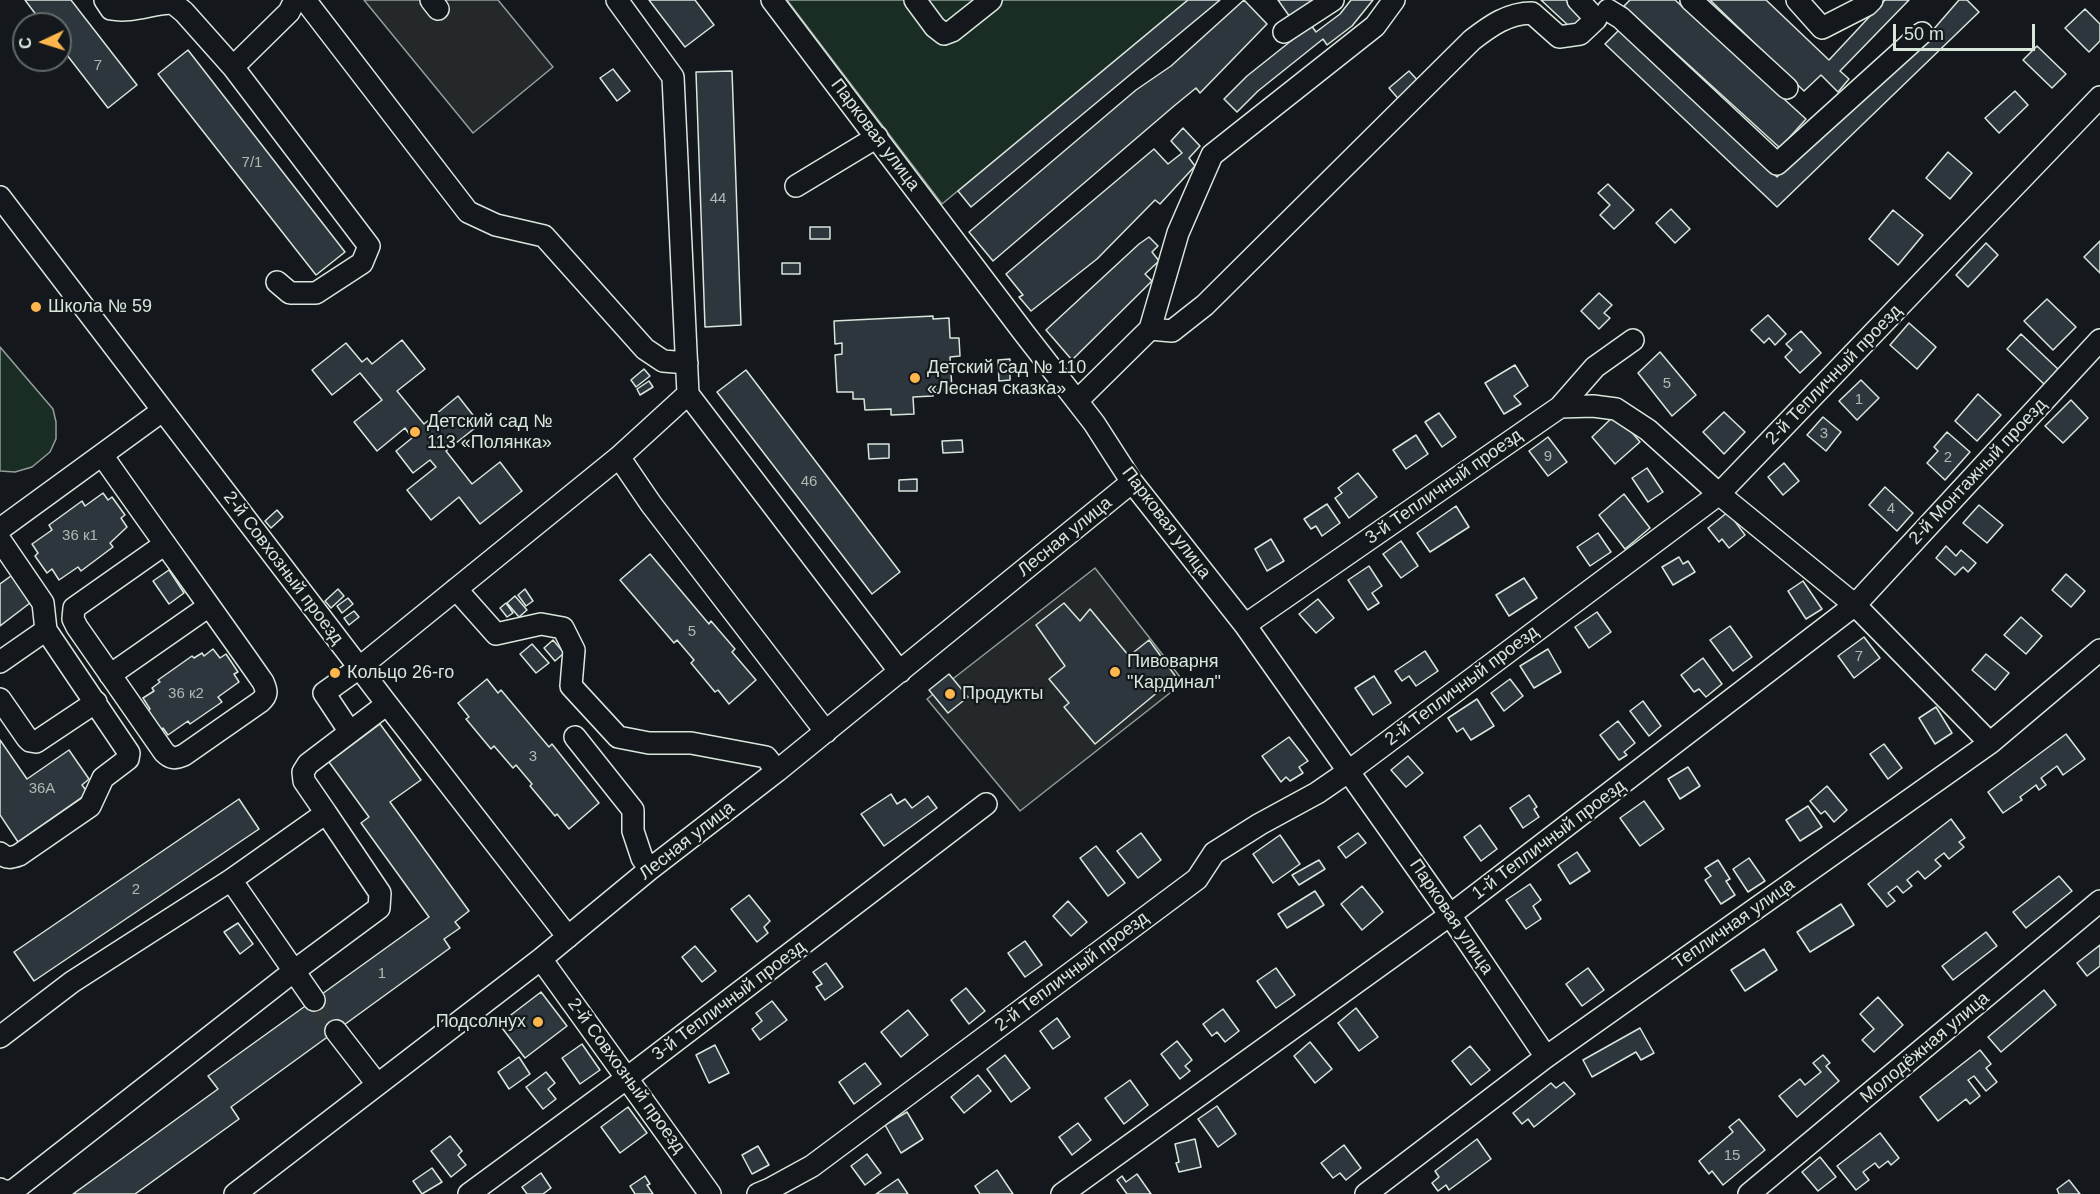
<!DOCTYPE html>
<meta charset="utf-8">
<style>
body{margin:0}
#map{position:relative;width:2100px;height:1194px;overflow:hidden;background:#14181c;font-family:Arial,sans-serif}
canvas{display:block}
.north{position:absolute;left:12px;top:12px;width:60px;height:60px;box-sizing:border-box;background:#14181c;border:2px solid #626a69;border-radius:50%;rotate:266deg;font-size:16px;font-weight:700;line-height:24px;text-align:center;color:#d8e6dc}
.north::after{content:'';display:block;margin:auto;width:21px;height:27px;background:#ffb74d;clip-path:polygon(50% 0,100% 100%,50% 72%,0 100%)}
.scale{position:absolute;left:1893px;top:24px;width:142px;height:27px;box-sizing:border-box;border:3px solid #d8e6dc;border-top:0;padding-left:8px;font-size:18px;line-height:21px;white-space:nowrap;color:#d8e6dc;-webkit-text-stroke:4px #14181c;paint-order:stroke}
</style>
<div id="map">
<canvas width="2100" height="1194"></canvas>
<div class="north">С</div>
<div class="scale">50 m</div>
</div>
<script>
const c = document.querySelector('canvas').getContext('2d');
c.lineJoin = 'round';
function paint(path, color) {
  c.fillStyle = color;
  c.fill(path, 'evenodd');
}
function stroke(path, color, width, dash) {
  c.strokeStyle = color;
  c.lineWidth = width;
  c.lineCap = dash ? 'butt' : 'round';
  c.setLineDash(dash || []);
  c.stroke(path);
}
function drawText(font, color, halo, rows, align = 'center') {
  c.font = font + ' Arial,sans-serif';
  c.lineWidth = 4.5;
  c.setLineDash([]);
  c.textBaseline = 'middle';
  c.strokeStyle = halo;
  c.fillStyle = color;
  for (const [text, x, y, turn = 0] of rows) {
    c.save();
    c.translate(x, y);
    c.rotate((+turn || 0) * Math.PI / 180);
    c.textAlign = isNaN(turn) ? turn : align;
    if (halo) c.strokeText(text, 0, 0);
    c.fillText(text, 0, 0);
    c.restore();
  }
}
const green = new Path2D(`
 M787,0H1188L942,204Z
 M0,347L53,409L56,422V439L50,452L32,467L15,472L0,471Z`);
paint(green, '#1a2d24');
stroke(green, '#939e99', 1.5);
const parking = new Path2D(`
 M364,0H498L553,67L473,133Z
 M1095,568L1184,682L1020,811L927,699Z`);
paint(parking, '#24282b');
stroke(parking, '#939e99', 1.5);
const building = new Path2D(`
 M25,0H71L137,85L108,108L60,46V24H43Z
 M649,0H695L714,25L685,47Z
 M1188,0H1220L971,207L958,191Z
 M1244,0L1267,24L1200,93L1196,88L1174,106L993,261L969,232L1136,90L1171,66Z
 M1278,0H1313L1290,17Z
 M1351,0H1373L1352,26L1327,45L1323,39L1258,91L1237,112L1224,99L1247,76L1311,25L1316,32L1340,14Z
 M1541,0H1569L1585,16L1571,28Z
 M1630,0H1675L1806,119L1780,148L1624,6Z
 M1710,0H1766L1829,60L1885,0H1909L1840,71L1849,79L1838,92L1821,75L1804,91Z
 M1959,0H1967L1979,12L1777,207L1605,44L1620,29L1777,177L1926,38Z
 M2085,9L2100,24V41L2089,52L2065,28Z
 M2037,46L2066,74L2052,88L2023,60Z
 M188,50L345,252L316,275L158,74Z
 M613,69L630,91L617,101L600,78Z
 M732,71L741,325L705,327L696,72Z
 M1409,71L1422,85L1402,103L1389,88Z
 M2015,91L2028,105L1999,133L1985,118Z
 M1183,128L1200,146L1189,158L1195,166L1160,204L1155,200L1097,259L1031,311L1019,297L1023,295L1006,274L1154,149L1168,164L1182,153L1171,141Z
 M1948,152L1972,173L1950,199L1926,178Z
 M1608,184L1634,210L1614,229L1600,215L1610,205L1598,193Z
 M1671,209L1690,229L1675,243L1656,223Z
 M1893,210L1923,235L1898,265L1869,239Z
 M810,227H830V239H810Z
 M1149,237L1158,246L1152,252L1159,261L1145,274L1152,281L1072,360L1046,330L1139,244Z
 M2100,241V273L2084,257Z
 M1986,243L1998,255L1968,287L1956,275Z
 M782,263H800V274H782Z
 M1599,293L1612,305L1604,313L1610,318L1599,329L1581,311Z
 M2047,299L2076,327L2053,350L2024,321Z
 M1768,315L1786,334L1775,345L1769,338L1764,343L1751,330Z
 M933,316V319L949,318L950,338H959L960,356L950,357L952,389L933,390V396L913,397L914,414L891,415V409L865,410L864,399H853V392H837L835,355L842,354V343L835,344L834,321Z
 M1909,323L1936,347L1917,369L1890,345Z
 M1801,331L1821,353L1800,373L1785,357L1792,350L1786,344Z
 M2021,334L2060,371L2045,385L2007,349Z
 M402,340L425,369L397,391L424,424L458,396L480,424L446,451L472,484L500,462L522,491L480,524L459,497L431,520L407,490L436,467L430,460L413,473L396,451L412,438L405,428L377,451L354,422L382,400L360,373L332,395L312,370L346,343L362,362L367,358L372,364Z
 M1660,352L1696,395L1672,416L1638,373Z
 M1010,359V380L999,381L998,360Z
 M1515,365L1528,386L1514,396L1521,404L1504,414L1485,383Z
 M644,369L650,376L636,387L631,380Z
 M746,370L900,572L872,594L717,392Z
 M1861,380L1879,398L1857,420L1839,401Z
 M649,381L653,387L640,395L637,389Z
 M1978,394L2001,415L1977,441L1955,421Z
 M2071,400L2088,418L2063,443L2045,426Z
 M1724,412L1745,432L1724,454L1703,432Z
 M1439,413L1456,437L1442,447L1425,422Z
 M1616,414L1640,442L1615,464L1592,437Z
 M1823,417L1841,432L1826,451L1807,435Z
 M1947,432L1970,452L1945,480L1927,463L1938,451L1934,447Z
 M1416,435L1428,454L1406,469L1393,450Z
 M1548,437L1567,462L1548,476L1529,451Z
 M962,440L963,452L943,453L942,441Z
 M868,444H889V458L869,459Z
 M1784,463L1799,481L1783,495L1768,477Z
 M1647,468L1663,492L1648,502L1632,478Z
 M1358,473L1377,497L1349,518L1335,498L1342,493L1338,488Z
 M917,479V491H899V480Z
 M1885,487L1913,513L1897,531L1869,505Z
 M103,493L108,500L112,497L125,515L121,518L127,527L110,543L113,547L81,571L78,567L59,580L52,569L47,573L35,556L38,553L32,544L52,530L49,525L82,501L85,506Z
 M1624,494L1650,528L1625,549L1599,515Z
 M1327,504L1340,523L1322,536L1316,526L1311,529L1304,519Z
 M1979,505L2003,525L1987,543L1963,523Z
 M1456,506L1469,527L1430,552L1417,533Z
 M277,510L283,517L271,528L265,521Z
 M1728,512L1745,535L1729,548L1722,539L1719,542L1708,528Z
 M1598,533L1611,552L1590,566L1577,547Z
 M1271,539L1284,561L1267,571L1255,549Z
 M1401,541L1418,566L1401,578L1383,554Z
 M1946,546L1956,556L1961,550L1976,563L1968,572L1963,567L1955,575L1936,558Z
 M650,554L709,624L711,621L735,649L732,652L756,680L729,704L718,690L715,692L691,663L694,660L677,640L674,643L620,580Z
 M1679,557L1683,564L1688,561L1695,572L1673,585L1662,567Z
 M1369,566L1382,586L1372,593L1379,603L1368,610L1348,580Z
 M169,570L184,593L169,604L153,581Z
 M15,573L34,600L0,626V584Z
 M2066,574L2085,591L2071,607L2052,590Z
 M1524,578L1537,598L1509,616L1496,595Z
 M1803,581L1822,609L1806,619L1788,591Z
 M338,589L344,596L331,608L325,601Z
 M525,589L533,601L526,606L518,595Z
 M515,596L527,610L519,617L507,603Z
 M348,598L353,604L342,613L337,606Z
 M1318,599L1334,618L1316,633L1299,614Z
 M506,603L513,613L507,617L500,608Z
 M1064,603L1080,621L1090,609L1129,656L1149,640L1176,677L1095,744L1064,707L1069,703L1049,679L1065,666L1036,625Z
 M354,611L359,617L349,625L344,618Z
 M1597,612L1611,632L1589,648L1575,627Z
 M2021,617L2042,636L2026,654L2004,635Z
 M1730,626L1752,657L1733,671L1710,640Z
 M1864,637L1880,658L1854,678L1838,656Z
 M553,640L564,653L555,661L544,648Z
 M532,644L549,663L536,673L520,654Z
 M213,649L220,658L226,654L238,672L234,674L239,682L218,697L222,702L190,724L188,721L168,735L163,728L159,731L146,712L150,709L143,698L154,691L152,688L160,682L158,680L192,656L194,658L202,653L204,656Z
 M1548,649L1561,672L1534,688L1520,666Z
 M1425,651L1438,671L1416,686L1409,676L1402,681L1395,671Z
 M1986,654L2009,673L1995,690L1972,670Z
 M1703,658L1722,684L1706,697L1699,689L1694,692L1681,675Z
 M949,674L968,697L948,713L929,690Z
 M1374,676L1391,703L1373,715L1355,688Z
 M487,679L498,693L501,690L549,747L552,744L599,803L569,829L557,814L555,816L530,786L532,784L516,765L513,768L494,746L491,749L466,719L469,717L458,703Z
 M1510,679L1523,696L1504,711L1491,693Z
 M1477,699L1494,726L1471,740L1463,728L1457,732L1448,718Z
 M1643,701L1661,726L1649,736L1630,711Z
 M1936,707L1952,733L1935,744L1919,718Z
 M1618,721L1635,743L1624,752L1627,755L1619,760L1600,735Z
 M380,724L421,780L390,802L469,911L455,922L460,928L444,939L450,948L231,1107L239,1119L135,1194H73L218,1089L208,1076L429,917L361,823L369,817L329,762Z
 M2066,734L2085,759L2063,775L2057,766L2041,778L2046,785L2039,790L2036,785L2020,797L2022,800L2003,813L1988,792Z
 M1289,737L1308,761L1299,767L1303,773L1290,781L1286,777L1281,782L1262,756Z
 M0,740L27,779L69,750L89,779L82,785L88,793L18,842L0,815Z
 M1884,744L1902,768L1888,779L1870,754Z
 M1408,756L1423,773L1406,787L1391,770Z
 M1688,767L1700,786L1680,799L1668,779Z
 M1827,786L1847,810L1834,822L1825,811L1821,814L1810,801Z
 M891,794L897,804L905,799L912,808L928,796L937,808L884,846L861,814Z
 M1529,795L1537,807L1534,809L1539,817L1523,828L1510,808Z
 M239,799L259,829L34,981L14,952Z
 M1644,801L1664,829L1640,846L1620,818Z
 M1808,806L1822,827L1800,841L1786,820Z
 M1951,819L1965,838L1959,842L1964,847L1949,859L1944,853L1935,860L1941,866L1925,879L1918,871L1907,880L1912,886L1903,893L1897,886L1888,893L1895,901L1887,907L1868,884Z
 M1480,825L1497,849L1481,861L1464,837Z
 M1141,833L1161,860L1138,878L1117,851Z
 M1358,833L1366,843L1346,858L1338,847Z
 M1280,835L1300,864L1273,883L1253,854Z
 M1096,846L1125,883L1108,896L1080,858Z
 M1577,852L1590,871L1570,884L1558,865Z
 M1749,858L1765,881L1748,892L1733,869Z
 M1319,860L1325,869L1299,885L1292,875Z
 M1718,860L1730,879L1726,881L1735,895L1721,904L1705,880L1711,876L1705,868Z
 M2059,876L2072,891L2026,928L2013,912Z
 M1530,884L1541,900L1533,906L1541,919L1526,929L1506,900Z
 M1362,886L1383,912L1362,930L1341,904Z
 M1315,891L1324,905L1287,928L1278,914Z
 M749,895L770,921L764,927L768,933L757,942L731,909Z
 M1068,901L1087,922L1071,936L1053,916Z
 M1841,904L1854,925L1810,952L1797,932Z
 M238,923L253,944L240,954L224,932Z
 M1986,932L1997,946L1953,980L1942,966Z
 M1025,941L1042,965L1025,977L1008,953Z
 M2100,945V966L2087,976L2077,963Z
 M695,946L716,971L702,982L682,957Z
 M1764,949L1777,970L1745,991L1731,970Z
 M826,963L843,987L825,1000L816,987L822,984L813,972Z
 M1276,968L1295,995L1276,1008L1257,981Z
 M1588,968L1604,990L1582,1006L1566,984Z
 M966,988L985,1011L969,1024L951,1000Z
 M2044,990L2056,1005L2001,1052L1988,1037Z
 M541,992L567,1026L525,1058L499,1024Z
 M1878,997L1903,1025L1874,1052L1862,1040L1874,1029L1860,1014Z
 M772,1001L787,1020L760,1040L752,1029L762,1021L756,1013Z
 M1356,1008L1378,1037L1359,1051L1338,1023Z
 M1223,1009L1239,1031L1225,1042L1217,1032L1212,1036L1203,1024Z
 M908,1010L928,1035L901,1057L881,1032Z
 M1057,1018L1070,1037L1053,1049L1040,1031Z
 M1640,1028L1654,1053L1641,1060L1636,1052L1592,1077L1583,1060Z
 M1177,1041L1192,1060L1185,1066L1190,1071L1180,1079L1161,1054Z
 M1310,1042L1332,1069L1315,1083L1294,1056Z
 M582,1044L600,1070L580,1084L562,1058Z
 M715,1045L729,1073L709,1083L696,1055Z
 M1470,1046L1490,1070L1471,1085L1452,1061Z
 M1980,1050L1991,1064L1986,1068L1997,1082L1986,1091L1974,1076L1968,1080L1980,1096L1970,1104L1966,1099L1938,1121L1920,1097Z
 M1005,1055L1030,1088L1011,1102L987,1069Z
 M1823,1055L1830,1063L1826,1066L1839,1081L1797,1117L1779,1096L1800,1079L1805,1085L1821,1072L1813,1063Z
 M519,1057L530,1074L509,1089L498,1072Z
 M865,1063L881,1084L854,1104L839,1082Z
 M546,1072L555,1083L548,1089L556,1099L543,1109L526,1087Z
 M978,1075L991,1091L964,1113L951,1097Z
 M1130,1080L1148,1105L1124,1124L1105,1098Z
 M1564,1082L1575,1094L1534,1127L1528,1119L1522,1124L1513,1113L1551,1083L1556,1088Z
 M1217,1106L1236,1134L1218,1147L1198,1119Z
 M628,1107L647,1133L620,1153L601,1127Z
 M907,1112L923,1139L901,1153L885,1125Z
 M1739,1119L1765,1150L1723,1185L1712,1171L1709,1174L1699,1161L1733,1132L1729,1127Z
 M1078,1123L1091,1140L1072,1155L1059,1137Z
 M1880,1133L1899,1158L1891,1165L1888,1161L1879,1168L1875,1163L1863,1172L1869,1180L1856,1190L1837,1166Z
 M450,1136L462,1151L458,1155L466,1165L451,1177L431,1151Z
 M1195,1139L1201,1167L1179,1172L1176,1163L1179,1162L1175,1144Z
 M1477,1139L1491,1159L1449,1190L1446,1185L1438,1191L1432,1183L1439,1177L1435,1171Z
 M1344,1145L1361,1168L1346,1180L1340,1173L1333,1178L1321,1163Z
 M758,1146L769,1165L752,1174L742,1155Z
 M867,1154L881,1173L865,1185L851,1166Z
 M1820,1157L1836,1177L1818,1191L1802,1172Z
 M432,1168L442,1182L422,1194L413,1181Z
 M997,1170L1013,1194H980L975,1186Z
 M541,1173L551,1188L543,1194H527L522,1187Z
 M1137,1174L1151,1194H1127L1117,1180L1122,1176L1126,1182Z
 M645,1176L650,1184L647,1185L653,1194H635L630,1186Z
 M898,1179L908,1194H876Z
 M2069,1180L2080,1194H2059L2057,1189Z`);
paint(building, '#2c363c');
stroke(building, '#d8e6dc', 1.5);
stroke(new Path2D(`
 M314,1000L336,1031`), '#313739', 21, [21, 10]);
const minor = new Path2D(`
 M105,0L111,9C133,13 152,3 173,3L184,12L233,67L369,246L362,263L316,293H290L277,282
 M305,0L468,212L496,225L544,236L645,349L663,361L687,363
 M431,0L438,9
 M772,0L1024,333L1094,423L1132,482L1245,625L1450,915L1546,1057
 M915,0L935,27L944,34L952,31L991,0
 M1691,0L1787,88
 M1797,0L1822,28L1867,5L1872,0
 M1608,10L1621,18L1777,164L1922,33
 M1284,32L1333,0
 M233,67L289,12L295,0
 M796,186L877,137
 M0,197L387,704L568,937
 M1150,329L1172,331L1205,305L1472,40C1490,26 1508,13 1532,13L1559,37L1580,34L1596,19L1578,0
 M688,394L900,672
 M1077,401L1150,329L1178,233L1212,155L1375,26L1394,0
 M1560,407L1593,406L1616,409L1648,430L1719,494L1855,605L1990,743
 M102,455C155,531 210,606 263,682C267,691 268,695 260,702L184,755C175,759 171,759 164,752L77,627L73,619L74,608L165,544
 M619,457L651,504L826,732
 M0,529L162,411
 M0,540L43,603L46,630L129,753L128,759L103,778L90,806L19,855C11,858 7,859 0,853
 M456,589L496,634L541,624L563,628L574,650L571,686L618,737L649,743H691L766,757L777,771
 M1245,625L1560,407L1595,367L1633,340
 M0,662L46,630
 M110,675L209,606
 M0,699L27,738L30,741L36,742L96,702
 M350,732L324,693L359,668L619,457L688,394L673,77L617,0
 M575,737L633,810V831L642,858L650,869
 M231,880L314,1000
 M541,959L710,1194
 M336,1031L377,1084
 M0,1037L72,982L231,880L326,813L304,781L303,772L308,764L387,704
 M0,1189L4,1192L14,1190L294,971L379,908L380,893L326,813
 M235,1194L541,959L650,869L777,771L1132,482
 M469,1194L627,1078L986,804
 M758,1194L770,1189L812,1166L1197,879L1214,853L1260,824L1317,793L1349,771L1719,494L2100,97
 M1062,1194L1450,915L1855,605L2100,340
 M1366,1194L1546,1057L1990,743L2100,650
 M1749,1194L2100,901`);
stroke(minor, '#d8e6dc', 24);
stroke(minor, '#14181c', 21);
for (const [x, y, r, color] of [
 [36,307,6,"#ffb74d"],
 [915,378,6,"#ffb74d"],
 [415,432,6,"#ffb74d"],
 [1115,672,6,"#ffb74d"],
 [335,673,6,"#ffb74d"],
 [950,694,6,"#ffb74d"],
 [538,1022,6,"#ffb74d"]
]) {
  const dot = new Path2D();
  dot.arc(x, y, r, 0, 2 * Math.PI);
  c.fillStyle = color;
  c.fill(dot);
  stroke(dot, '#14181c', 2);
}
drawText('15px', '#adbab4', null, [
 ["7",98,66],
 ["7/1",252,163],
 ["44",718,199],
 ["5",1667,384],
 ["1",1859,400],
 ["3",1824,434],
 ["9",1548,457],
 ["2",1948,458],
 ["46",809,482],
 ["4",1891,509],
 ["36 к1",80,536],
 ["5",692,632],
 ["7",1859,657],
 ["36 к2",186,694],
 ["3",533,757],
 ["36А",42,789],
 ["2",136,890],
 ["1",382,974],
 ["15",1732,1156]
]);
drawText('18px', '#d8e6dc', '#14181c', [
 ["Парковая улица",875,135,53],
 ["2-й Тепличный проезд",1834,375,-46],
 ["2-й Монтажный проезд",1978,472,-47],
 ["3-й Тепличный проезд",1444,487,-35],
 ["Парковая улица",1166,523,53],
 ["Лесная улица",1065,537,-39],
 ["2-й Совхозный проезд",283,568,53],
 ["2-й Тепличный проезд",1462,686,-37],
 ["1-й Тепличный проезд",1549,840,-37],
 ["Лесная улица",687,841,-38],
 ["Парковая улица",1451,917,56],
 ["Тепличная улица",1734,924,-35],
 ["2-й Тепличный проезд",1072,972,-37],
 ["3-й Тепличный проезд",729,1001,-37],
 ["Молодёжная улица",1925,1048,-40],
 ["2-й Совхозный проезд",626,1076,54]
]);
drawText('18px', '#d8e6dc', '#14181c', [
 ["Школа № 59",48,307],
 ["Детский сад № 110",927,368],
 ["«Лесная сказка»",927,389],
 ["Детский сад №",427,422],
 ["113 «Полянка»",427,443],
 ["Пивоварня",1127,662],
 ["\"Кардинал\"",1127,683],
 ["Кольцо 26-го",347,673],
 ["Продукты",962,694],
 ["Подсолнух",526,1022,"right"]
], 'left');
</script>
